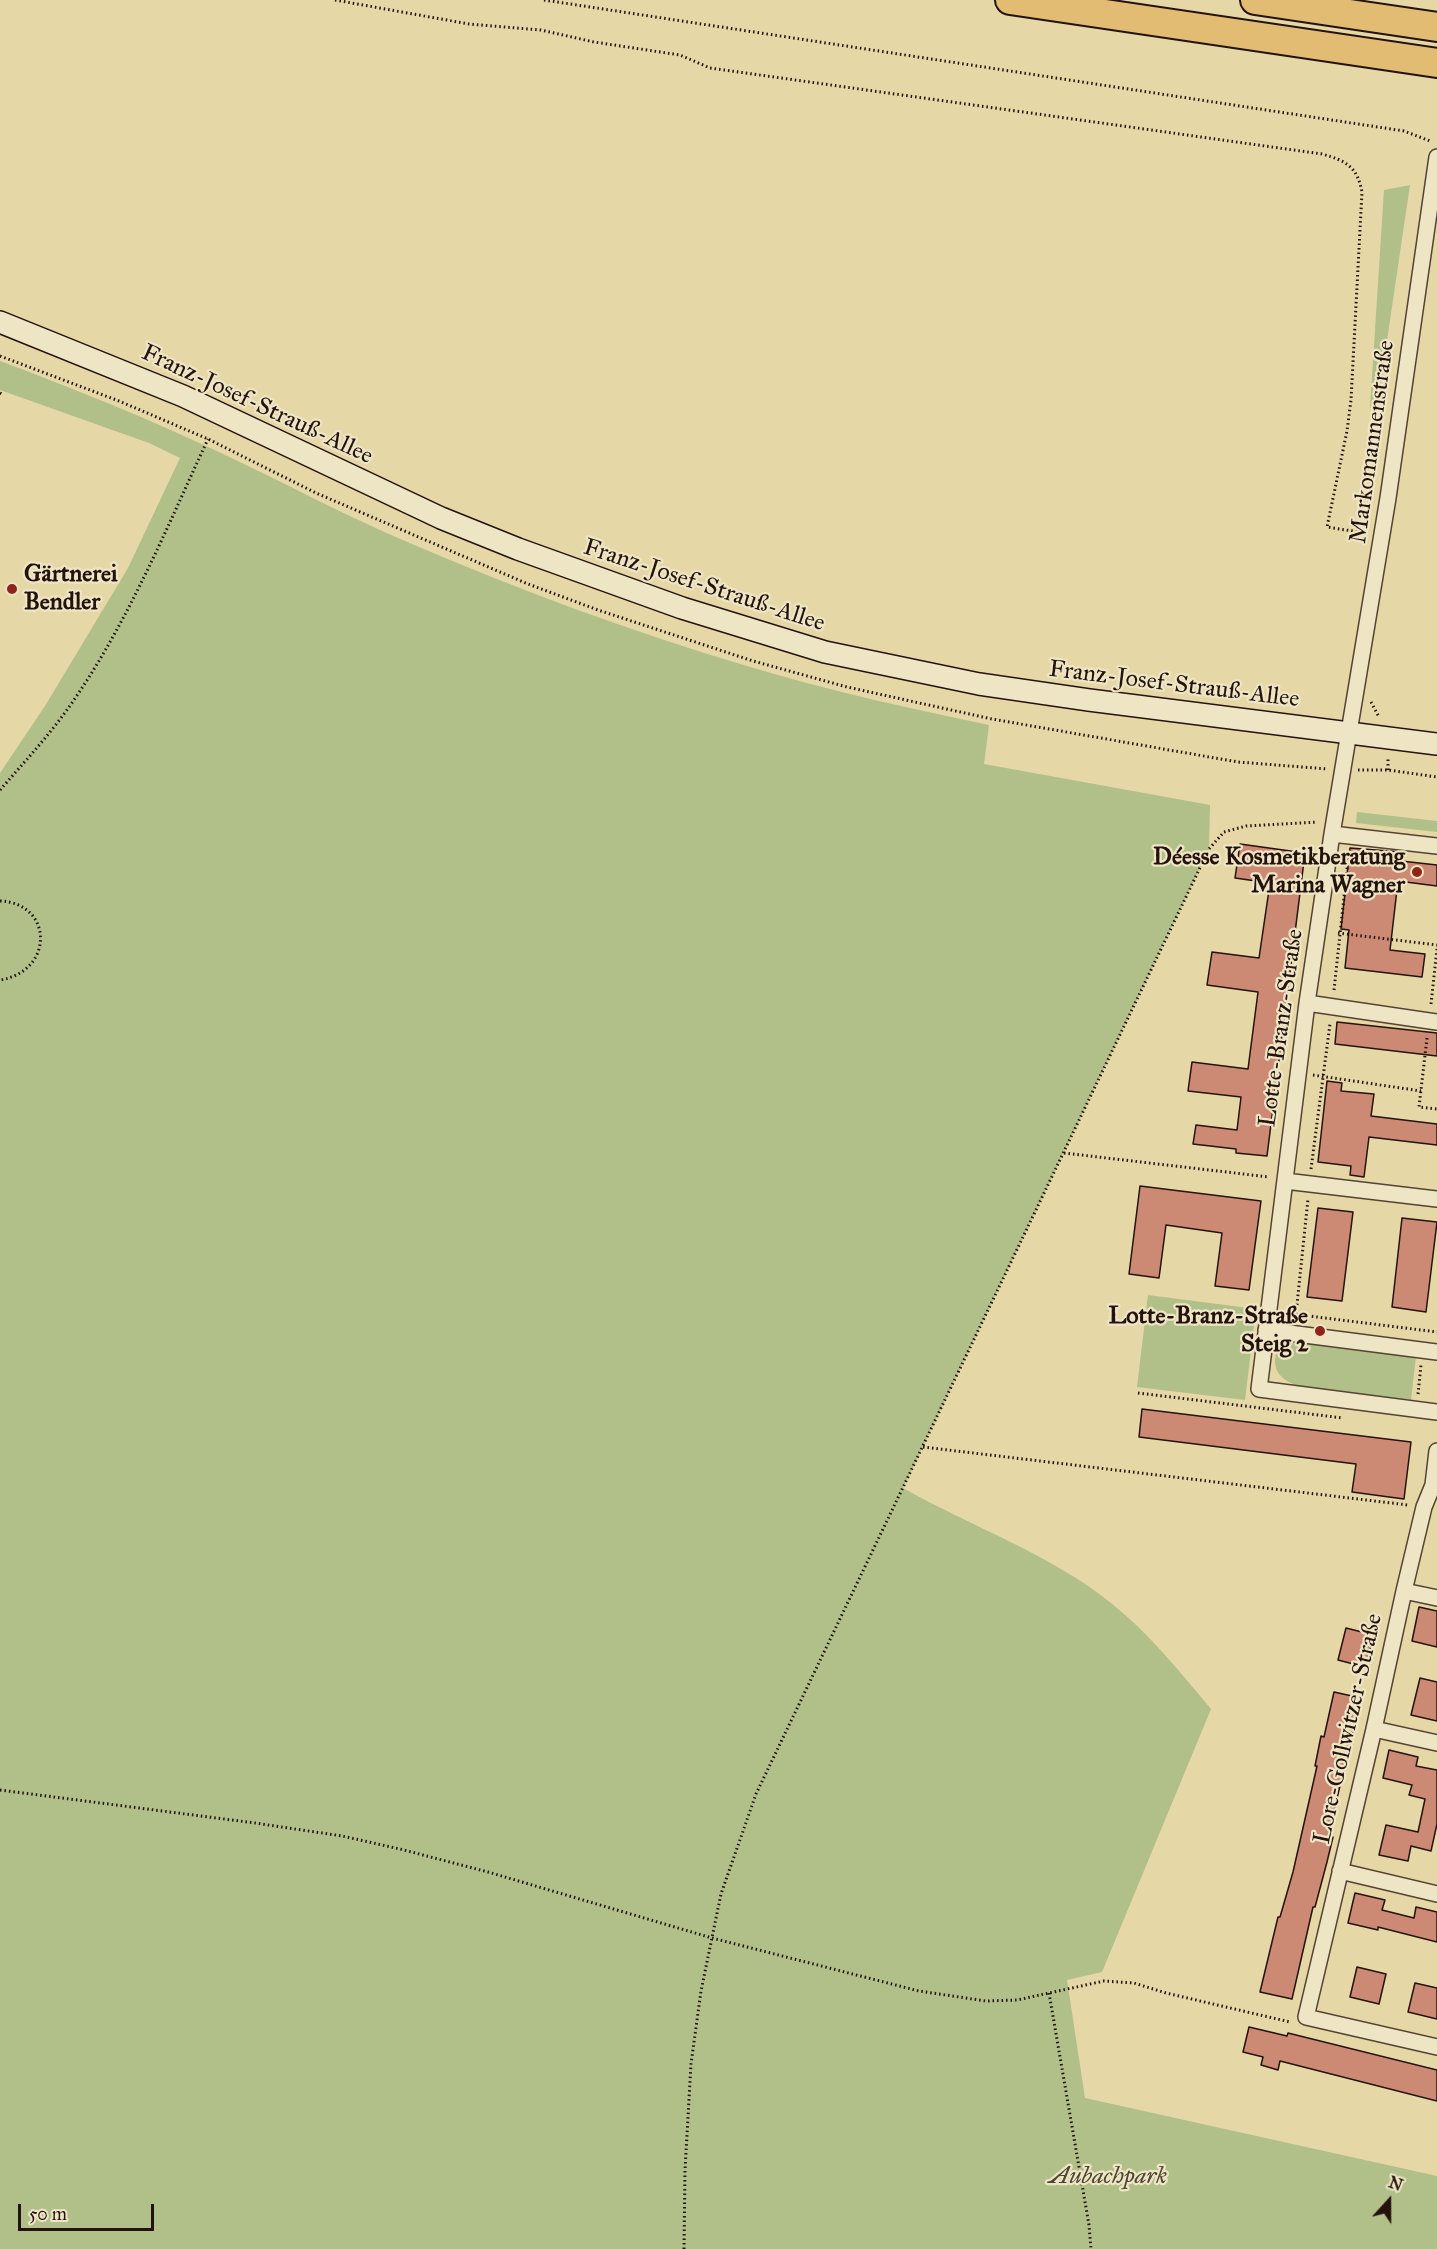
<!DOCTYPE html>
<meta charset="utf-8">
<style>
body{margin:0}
#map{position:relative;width:1437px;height:2249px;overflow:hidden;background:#e5d7a6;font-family:"IM FELL Great Primer",serif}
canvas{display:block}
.north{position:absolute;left:1359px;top:2171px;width:60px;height:60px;-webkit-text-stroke:4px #eee5c5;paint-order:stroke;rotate:21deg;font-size:16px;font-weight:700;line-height:24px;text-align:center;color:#24120c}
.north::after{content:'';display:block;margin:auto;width:21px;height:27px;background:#24120c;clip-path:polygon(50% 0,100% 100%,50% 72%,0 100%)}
.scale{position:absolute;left:18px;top:2204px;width:136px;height:27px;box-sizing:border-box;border:3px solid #24120c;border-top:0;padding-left:8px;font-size:18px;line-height:21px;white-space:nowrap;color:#24120c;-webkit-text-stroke:4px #eee5c5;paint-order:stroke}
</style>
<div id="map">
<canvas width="1437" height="2249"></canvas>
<div class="north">N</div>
<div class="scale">50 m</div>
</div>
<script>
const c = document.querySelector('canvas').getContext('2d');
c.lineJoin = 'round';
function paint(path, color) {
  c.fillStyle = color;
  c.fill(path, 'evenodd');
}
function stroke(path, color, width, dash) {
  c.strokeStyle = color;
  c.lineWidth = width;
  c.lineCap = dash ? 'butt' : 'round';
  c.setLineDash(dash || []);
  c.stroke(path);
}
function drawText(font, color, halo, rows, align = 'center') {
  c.font = font + ' "IM FELL Great Primer",serif';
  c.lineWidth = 4.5;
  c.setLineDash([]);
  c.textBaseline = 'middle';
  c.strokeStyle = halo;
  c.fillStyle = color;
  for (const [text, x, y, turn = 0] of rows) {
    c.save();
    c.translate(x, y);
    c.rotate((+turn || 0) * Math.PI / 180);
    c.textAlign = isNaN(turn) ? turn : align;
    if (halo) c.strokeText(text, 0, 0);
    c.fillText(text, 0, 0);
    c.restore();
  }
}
paint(new Path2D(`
 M1410,185L1377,408H1370L1384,190Z
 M0,361C75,389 149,419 221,453C285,483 347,517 412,544C521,591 633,632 747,666C826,690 908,708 989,725L984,764L1210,805L1209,849L903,1488C970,1526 1052,1555 1111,1603C1150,1634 1179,1671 1211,1709L1102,1972L1067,1980L1085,2098L1437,2176V2249H0V773L45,706L128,568L180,458L149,443L0,390Z
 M1357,812L1437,821V832L1356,823Z
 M1148,1295L1256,1309L1245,1400L1137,1387Z
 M1292,1342L1416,1356L1411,1400L1299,1386C1279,1380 1270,1368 1278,1348Z`), '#b1bf89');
const building = new Path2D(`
 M1240,844L1305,853L1267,1156L1236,1153V1149L1193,1144L1196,1125L1237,1130L1241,1097L1188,1091L1192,1062L1248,1069L1258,992L1207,985L1212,952L1259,958L1270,883L1235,878Z
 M1350,848L1402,852L1401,861L1437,865V886L1398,881L1390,950L1425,954L1422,977L1345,968L1349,930L1341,929Z
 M1337,1022L1437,1033V1056L1335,1044Z
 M1327,1081L1342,1083L1341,1091L1374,1094L1371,1116L1437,1124V1145L1369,1137L1364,1177L1350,1175L1351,1166L1318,1162Z
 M1140,1186L1261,1201L1249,1290L1215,1286L1222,1233L1166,1225L1159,1278L1129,1274Z
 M1318,1208L1353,1212L1342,1301L1307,1297Z
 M1402,1218L1437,1222L1426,1312L1392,1307Z
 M1142,1409L1411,1442L1404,1499L1352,1492L1356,1464L1139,1437Z
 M1419,1607L1437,1611V1647L1412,1641Z
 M1346,1628L1374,1635L1365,1667L1338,1660Z
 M1420,1678L1437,1682V1721L1411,1715Z
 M1334,1692L1361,1698L1328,1836L1333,1837L1327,1862L1315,1907H1313L1292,1999L1260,1992L1278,1917H1280L1293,1872L1317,1766H1315L1321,1736L1324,1737Z
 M1389,1750L1418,1757L1416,1766L1437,1770V1824L1431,1851L1411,1846L1408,1861L1379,1855L1386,1825L1418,1832L1425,1799L1409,1795L1412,1785L1383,1778Z
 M1355,1893L1385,1900L1382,1910L1414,1918L1416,1907L1437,1912V1942L1378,1927V1930L1348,1923Z
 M1357,1967L1386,1974L1379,2004L1350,1997Z
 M1415,1983L1437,1988V2019L1408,2012Z
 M1249,2027L1287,2036L1288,2033L1437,2070V2101L1280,2061L1278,2070L1261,2065L1263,2057L1243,2052Z`);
paint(building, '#cc8974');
stroke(building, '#24120c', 1.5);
const street = new Path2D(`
 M1437,157L1388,498L1332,834L1307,1003L1259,1389L1437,1412
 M1332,834L1437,846
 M1307,1003L1437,1022
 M1285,1181L1437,1199
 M1266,1330L1437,1352
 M1437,1451L1433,1485L1424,1507L1404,1591L1374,1729L1306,2017L1437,2047
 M1404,1591L1437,1598
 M1374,1729L1437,1743
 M1340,1871L1437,1894`);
const secondary = new Path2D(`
 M0,322L183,396L441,518L518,549L682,608L825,652L979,684L1089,700L1437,744`);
const highway = new Path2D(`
 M1010,0L1437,63
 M1255,0L1437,27`);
stroke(street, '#544332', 18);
stroke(secondary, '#24120c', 24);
stroke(highway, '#24120c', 32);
stroke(new Path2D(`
 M335,0L469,24L541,30L594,42L680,55L710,68L1322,154C1346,161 1357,166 1362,192L1351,400L1347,431L1327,527L1365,533
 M544,0L1404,131L1430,141
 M0,356L119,401L208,439L316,493L528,584L598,610L753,661L847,687L992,719L1238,762L1328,769
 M0,393L2,394
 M1371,702L1379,717
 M1358,770H1388L1437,777
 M1388,770V757
 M0,790C27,759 55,729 78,694C131,615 168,525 208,439
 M0,901C53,903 55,971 0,980
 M1338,933L1437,945
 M1334,990L1349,851
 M1431,1004L1437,949
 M1427,1038L1419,1107L1437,1109
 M1313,1075L1421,1091
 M1064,1153L1269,1177
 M1311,1169L1330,1024
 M1285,1313L1437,1332
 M1296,1314L1308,1199
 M1138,1393L1343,1418
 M1418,1394L1421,1365
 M923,1447L1408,1505
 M0,1790L255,1823L342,1836L400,1849L488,1872L712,1938L919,1991L986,2001L1017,2000L1104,1981L1134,1983L1166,1993L1290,2022
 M1049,1993L1089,2225L1091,2249
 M684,2249L685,2170L691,2064L701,1991L721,1894L756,1794L1209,849L1224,832L1246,826L1317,822`), '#24120c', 3, [1.5, 3]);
stroke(street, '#eee5c5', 15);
stroke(secondary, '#eee5c5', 21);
stroke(highway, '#e2bc73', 28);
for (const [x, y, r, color] of [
 [12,589,6,"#8f2418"],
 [1417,872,6,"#8f2418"],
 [1320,1331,6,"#8f2418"]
]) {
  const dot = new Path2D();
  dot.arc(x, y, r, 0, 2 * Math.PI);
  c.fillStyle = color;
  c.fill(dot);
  stroke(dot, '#eee5c5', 2);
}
drawText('24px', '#24120c', '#eee5c5', [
 ["Franz-Josef-Strauß-Allee",257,405,25],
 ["Markomannenstraße",1373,442,-82],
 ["Franz-Josef-Strauß-Allee",704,586,18],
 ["Franz-Josef-Strauß-Allee",1174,685,7],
 ["Lotte-Branz-Straße",1282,1028,-82],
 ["Lore-Gollwitzer-Straße",1349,1729,-77]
]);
drawText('bold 24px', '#24120c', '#eee5c5', [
 ["Gärtnerei",24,575,"left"],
 ["Bendler",24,603,"left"],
 ["Déesse Kosmetikberatung",1405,858],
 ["Marina Wagner",1405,886],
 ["Lotte-Branz-Straße",1308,1317],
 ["Steig 2",1308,1345]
], 'right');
drawText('italic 24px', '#4e4632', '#eee5c5', [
 ["Aubachpark",1108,2177]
]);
</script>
